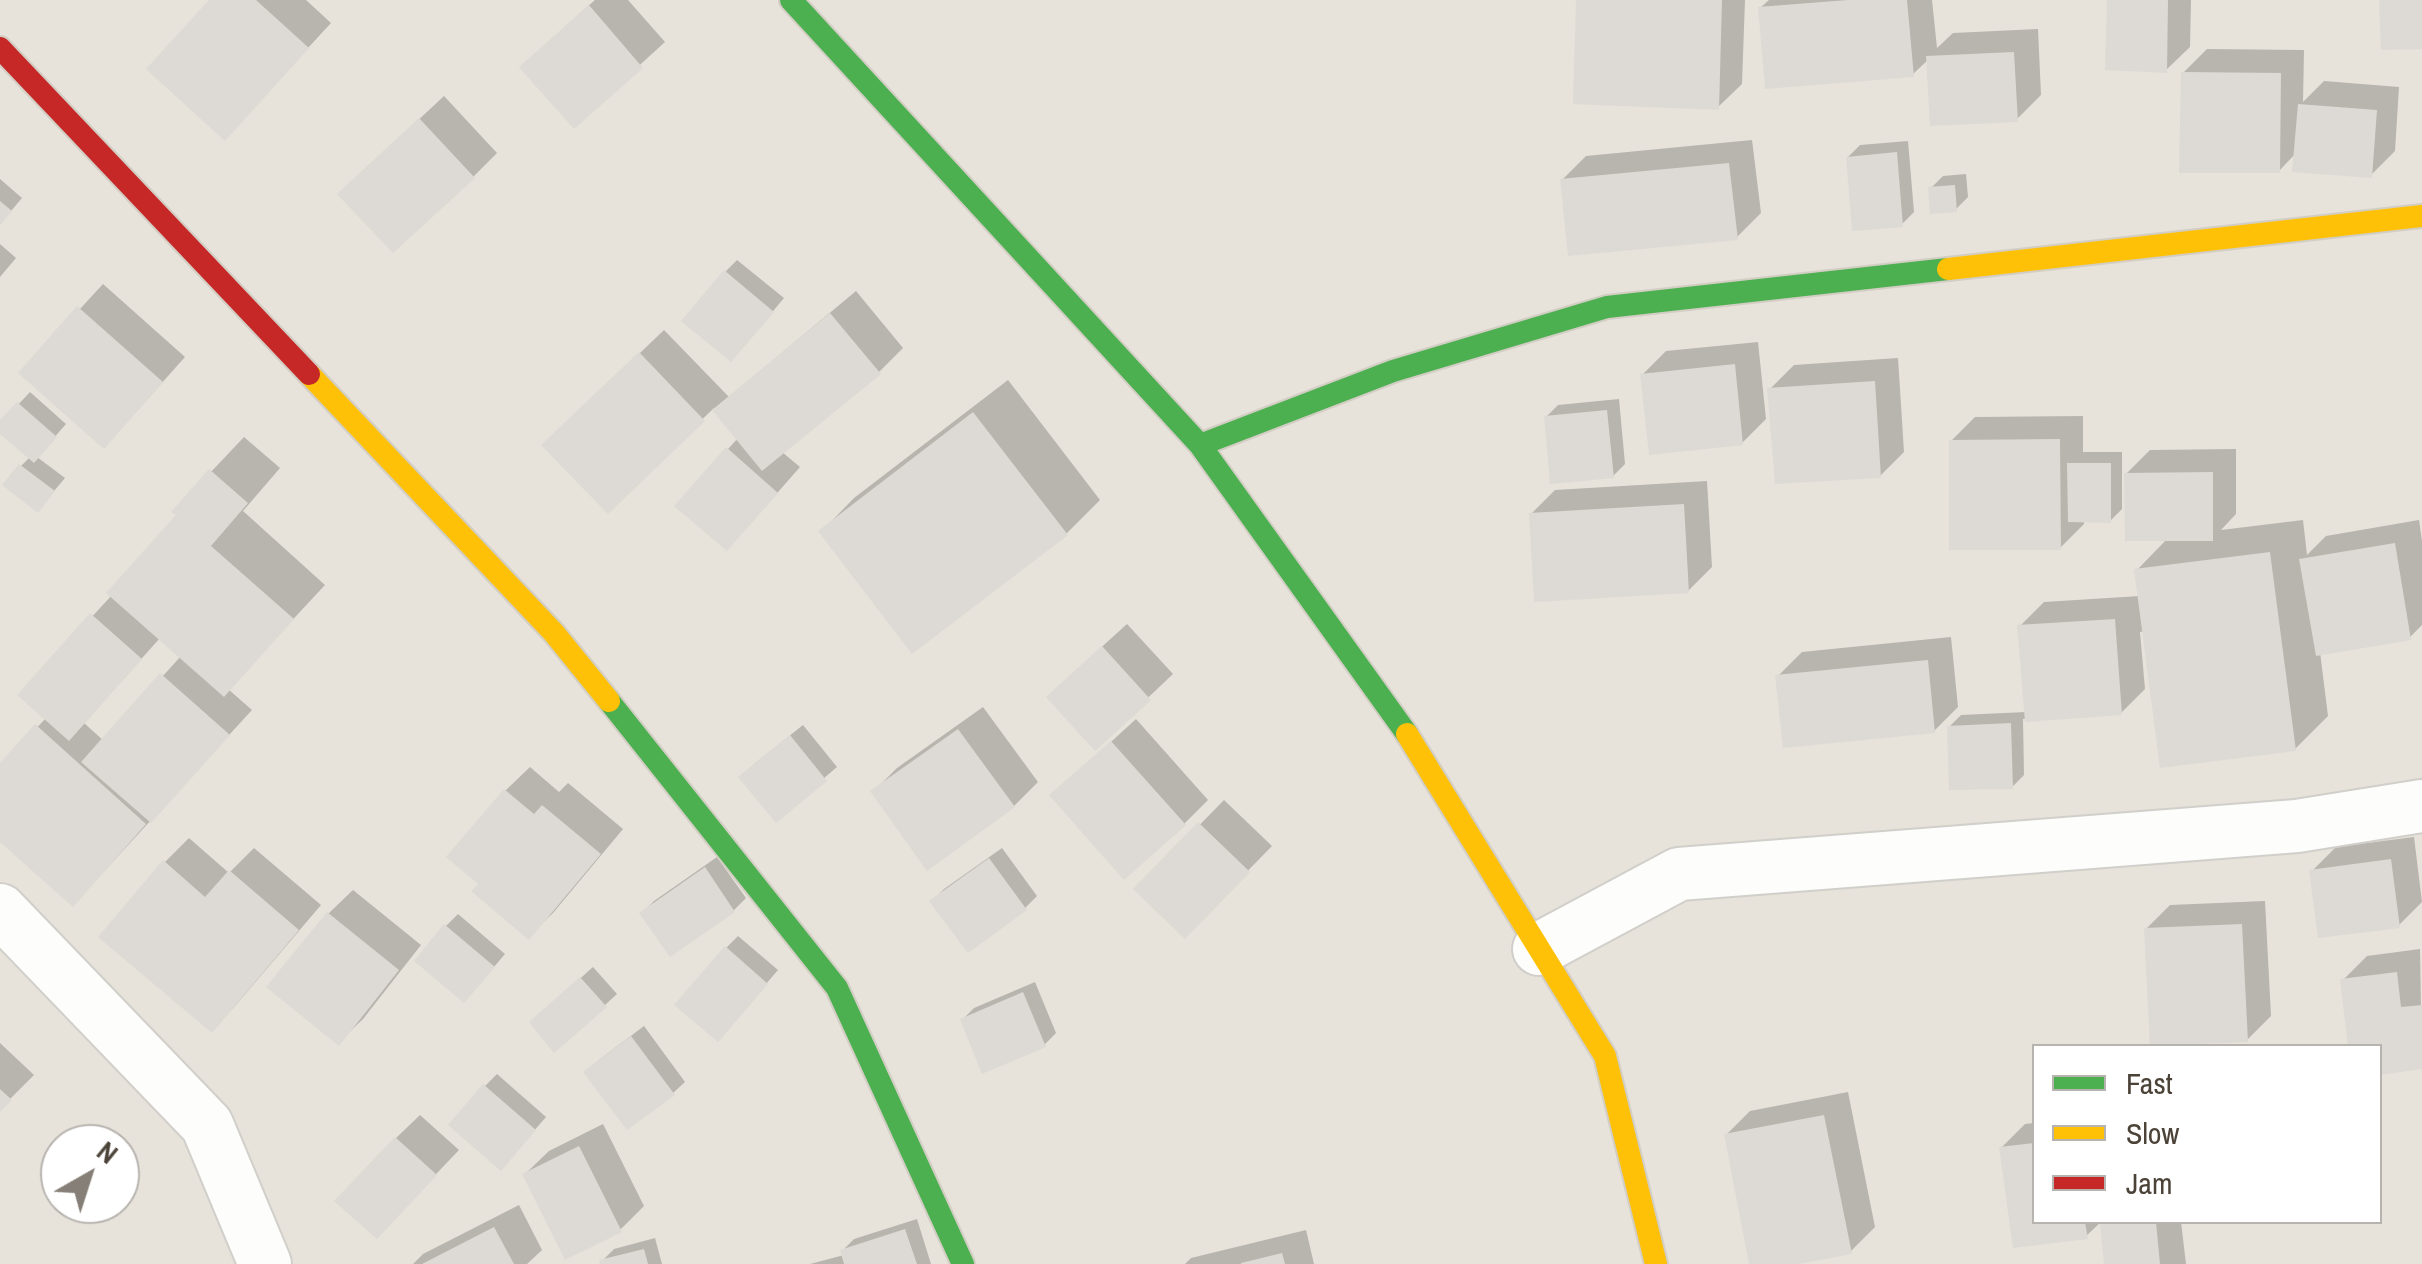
<!DOCTYPE html>
<style>
body{margin:0}
#map{position:relative;width:2422px;height:1264px;overflow:hidden;background:#f3f1ed;font-family:"Archivo Narrow",sans-serif}
canvas{display:block}
.legend{position:absolute;left:2032px;top:1044px;width:350px;height:180px;box-sizing:border-box;background:#fff;border:2px solid #b7b3af;margin:0;padding:12px 18px;list-style:none;font-size:30px;color:#4b4238}
.legend li{display:flex;align-items:center;gap:20px;height:50px}
.legend b{width:50px;border:2px solid #b7b3af}
.north{position:absolute;left:40px;top:1124px;width:100px;height:100px;box-sizing:border-box;background:#fff;border:2px solid #b7b3af;border-radius:50%;rotate:39deg;font-size:28px;font-weight:700;line-height:40px;text-align:center;color:#4b4238}
.north::after{content:'';display:block;margin:auto;width:35px;height:45px;background:#867f77;clip-path:polygon(50% 0,100% 100%,50% 72%,0 100%)}
</style>
<div id="map">
<canvas width="2422" height="1264"></canvas>
<ul class="legend">
<li><b style="height:12px;background:#4caf50"></b>Fast</li>
<li><b style="height:12px;background:#ffc107"></b>Slow</li>
<li><b style="height:12px;background:#c62828"></b>Jam</li>
</ul>
<div class="north">N</div>
</div>
<script>
const c = document.querySelector('canvas').getContext('2d');
c.lineJoin = 'round';
function paint(path, color) {
  c.fillStyle = color;
  c.fill(path, 'evenodd');
}
function stroke(path, color, width, dash) {
  c.strokeStyle = color;
  c.lineWidth = width;
  c.lineCap = dash ? 'butt' : 'round';
  c.setLineDash(dash || []);
  c.stroke(path);
}
paint(new Path2D(`
 M0,0H2422V1264H0ZM2034,1046H2380V1222H2034ZM60,1144H120V1204H60Z`), '#e7e2da');
paint(new Path2D(`
 M212,0H306L331,23L248,113Z
 M595,0H628L665,42L574,125L547,43Z
 M1579,0H1745L1742,84L1718,107Z
 M1769,0H1932L1937,48L1953,33L2038,29L2041,95L2017,119L1929,59L1913,74L1760,8Z
 M2109,0H2191L2190,47L2166,70Z
 M2207,49L2304,50L2303,102L2324,81L2399,87L2395,151L2371,175L2296,153L2279,171L2183,73Z
 M444,96L497,153L473,177L365,170Z
 M1752,140L1761,213L1737,237L1562,180L1586,156Z
 M1908,141L1914,212L1902,224L1848,157L1860,145Z
 M1966,174L1968,197L1956,209L1931,188L1943,176Z
 M0,179L22,198L0,224Z
 M0,244L16,258L0,277Z
 M737,260L784,298L743,347L726,271Z
 M103,284L185,357L127,422L21,373Z
 M856,291L903,348L879,372L782,452L800,467L750,524L728,449L738,438L714,408L608,510L569,421L664,330L729,397Z
 M1758,342L1766,419L1742,443L1642,375L1666,351Z
 M1898,358L1904,452L1880,476L1770,389L1794,365Z
 M1008,380L1100,500L1067,533L913,651L821,532L854,498Z
 M30,392L66,424L37,457L65,478L38,510L21,466L30,457L0,430V424Z
 M1619,399L1625,464L1613,476L1546,417L1558,405Z
 M2083,416V452H2122V509L2110,521L2084,520V524L2060,548L1951,441L1975,417Z
 M244,437L280,468L243,511L325,585L228,689L252,710L96,880L0,839V767L46,718L20,695L112,595L179,515L174,511ZM160,638L181,656L104,741L84,723Z
 M2236,449V514L2221,530L2303,520L2307,555L2326,536L2419,520L2422,541V625L2410,637L2320,652L2328,716L2295,749L2145,631L2140,632L2145,689L2121,713L2023,719L2024,775L2012,787L1949,727L1961,715L2026,712L2020,626L2044,602L2140,596L2137,570L2168,538L2126,474L2150,450Z
 M1707,481L1712,567L1688,591L1531,514L1555,490Z
 M1127,624L1173,674L1096,747L1073,673Z
 M1951,637L1958,707L1934,731L1778,676L1802,652Z
 M983,707L1038,782L1014,806L873,792L897,768Z
 M1136,719L1208,800L1184,824L1053,795Z
 M803,725L837,767L776,819L753,765Z
 M530,767L559,792L568,783L623,829L553,913L529,936L482,884L450,857L506,790Z
 M1224,800L1272,846L1185,935L1137,889Z
 M2414,837L2422,902L2399,925L2312,871L2336,847Z
 M189,838L229,873L254,848L321,905L235,1006L212,1030L102,937L165,862Z
 M1002,848L1037,896L1025,908L932,901L944,889Z
 M717,857L746,898L734,910L670,954L642,913L654,901Z
 M353,890L421,945L363,1019L339,1042L270,986L329,913Z
 M2265,901L2271,1016L2247,1040L2146,929L2170,905Z
 M458,914L505,954L476,988L446,926Z
 M738,936L778,970L729,1027L726,948Z
 M2420,949L2422,1067L2380,1072V1046H2351L2343,980L2367,956Z
 M593,967L617,994L605,1005L544,1011Z
 M1035,982L1056,1033L1044,1045L962,1020L974,1008Z
 M644,1026L685,1082L673,1093L587,1072L599,1060Z
 M0,1043L34,1075L0,1109Z
 M497,1074L546,1117L512,1156L485,1086Z
 M1848,1092L1875,1227L1851,1251L1786,1264H1752L1726,1135L1750,1111Z
 M420,1115L459,1150L400,1212L396,1138Z
 M2034,1123V1222H2101L2086,1236L2015,1245L2001,1148L2025,1124Z
 M603,1124L644,1206L621,1229L525,1174L549,1151Z
 M519,1205L542,1250L527,1264H413L423,1254Z
 M917,1219L931,1264H810L844,1255L842,1251L854,1239Z
 M2102,1222H2181L2186,1264H2106Z
 M1306,1230L1314,1264H1185L1191,1258Z
 M655,1238L662,1264H603L602,1261L614,1249Z`), '#0003');
paint(new Path2D(`
 M209,0H256L309,48L225,141L146,69Z
 M1576,0H1722L1719,110L1573,104Z
 M1848,0H1907L1914,77L1765,89L1758,7Z
 M2107,0H2168L2167,73L2105,70Z
 M2379,0H2422V49L2381,50Z
 M589,5L643,68L574,129L519,67Z
 M2014,52L2018,122L1930,126L1926,56Z
 M2181,72L2281,73L2280,173H2179Z
 M2298,104L2377,110L2372,178L2292,172Z
 M419,118L475,178L393,253L337,194Z
 M1897,152L1903,227L1852,231L1846,157Z
 M1729,163L1738,240L1568,256L1560,179Z
 M1955,185L1957,212L1930,214L1928,187Z
 M0,201L12,211L0,225Z
 M724,270L774,312L731,362L681,321Z
 M77,306L163,382L104,449L18,373Z
 M830,313L881,374L762,471L712,410Z
 M639,352L705,421L608,514L541,445Z
 M1735,364L1743,445L1649,455L1640,374Z
 M1875,381L1881,478L1775,484L1767,388Z
 M17,402L57,437L34,463L0,434V420Z
 M1607,410L1614,478L1550,484L1544,416Z
 M973,412L1068,535L912,654L818,531Z
 M2060,439L2061,550H1949V440Z
 M726,447L778,493L727,551L674,506Z
 M2067,463H2111V523L2068,522Z
 M19,464L55,491L38,513L2,485Z
 M209,469L248,503L211,546L294,619L224,697L106,593L176,515L171,512Z
 M2213,472V541H2125L2124,473Z
 M1684,504L1689,593L1534,602L1529,513Z
 M2395,543L2411,640L2316,656L2299,559Z
 M2270,552L2296,751L2160,768L2134,569Z
 M90,613L142,659L69,741L17,695Z
 M2115,619L2122,715L2025,722L2017,625Z
 M1102,646L1151,700L1095,751L1046,697Z
 M1928,660L1935,733L1783,748L1775,675Z
 M160,673L230,735L151,823L81,762Z
 M2011,723L2013,789L1949,790L1947,726Z
 M35,724L146,824L73,907L0,842V763Z
 M958,729L1015,807L927,871L870,791Z
 M790,735L827,781L776,823L738,777Z
 M1111,741L1186,825L1124,880L1049,795Z
 M504,789L534,814L542,805L601,854L529,940L471,891L478,884L446,857Z
 M1198,822L1250,872L1185,939L1133,889Z
 M989,858L1027,910L968,953L929,901Z
 M2391,859L2400,928L2318,938L2309,870Z
 M163,860L205,897L229,870L299,930L212,1033L98,937Z
 M705,867L735,912L670,957L639,913Z
 M327,912L399,970L339,1046L266,987Z
 M444,924L495,967L464,1003L414,961Z
 M2242,924L2248,1042L2150,1046L2144,928Z
 M725,946L768,984L718,1042L674,1005Z
 M2397,972L2401,1007L2422,1005V1069L2380,1075V1046H2348L2340,979Z
 M580,977L607,1007L554,1053L529,1022Z
 M1023,992L1046,1047L982,1074L960,1019Z
 M631,1036L675,1095L627,1130L583,1072Z
 M483,1084L536,1130L501,1171L448,1125Z
 M0,1089L12,1100L0,1112Z
 M1824,1115L1852,1254L1799,1264H1749L1724,1134Z
 M395,1137L437,1175L377,1239L334,1201Z
 M2034,1143V1222H2085L2088,1239L2013,1248L1999,1147Z
 M579,1146L622,1232L565,1260L522,1174Z
 M2100,1222H2156L2160,1264H2104Z
 M494,1227L514,1264H422Z
 M905,1229L917,1264H844L840,1250Z
 M644,1249L648,1264H600L599,1260Z
 M1282,1253L1285,1264H1241V1263Z`), '#dddad5');
const street = new Path2D(`
 M0,910L207,1125L265,1264
 M1539,949L1679,874L2297,826L2422,806`);
const fast = new Path2D(`
 M791,0L1200,445L1407,734
 M1200,445L1393,371L1607,307L1948,269
 M609,701L837,988L963,1264`);
const slow = new Path2D(`
 M1948,269L2422,216
 M309,374L554,633L609,701
 M1407,734L1605,1056L1656,1264`);
const jam = new Path2D(`
 M0,48L309,374`);
stroke(street, '#d1cfca', 56);
stroke(fast, '#d3cec4', 26);
stroke(slow, '#d3cec4', 26);
stroke(jam, '#d3cec4', 26);
stroke(street, '#fdfdfc', 52);
stroke(fast, '#4caf50', 22);
stroke(slow, '#ffc107', 22);
stroke(jam, '#c62828', 22);
</script>
